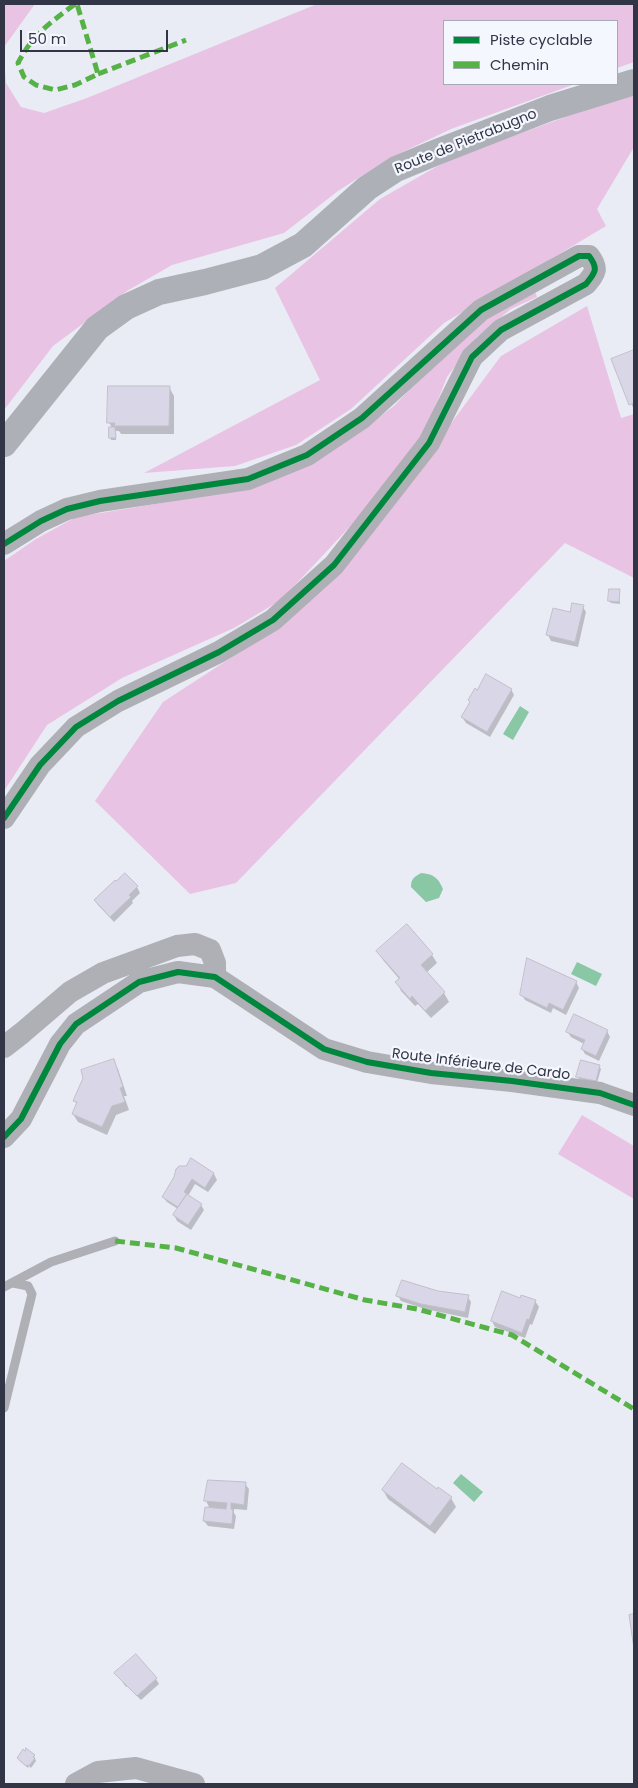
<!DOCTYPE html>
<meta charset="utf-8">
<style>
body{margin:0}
#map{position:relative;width:638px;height:1788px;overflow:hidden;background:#eaecf5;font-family:Poppins,sans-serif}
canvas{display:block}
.frame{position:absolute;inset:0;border:5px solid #323545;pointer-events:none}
.legend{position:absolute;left:443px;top:20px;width:175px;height:65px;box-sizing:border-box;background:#f5f7ff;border:1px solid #a7a9b5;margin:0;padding:6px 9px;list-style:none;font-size:15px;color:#323545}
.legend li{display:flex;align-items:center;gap:10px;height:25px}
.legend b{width:25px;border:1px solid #a7a9b5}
.scale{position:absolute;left:20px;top:30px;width:148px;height:22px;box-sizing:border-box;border:2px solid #323545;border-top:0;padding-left:6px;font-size:15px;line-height:18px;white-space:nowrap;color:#323545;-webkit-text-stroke:4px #f5f7ff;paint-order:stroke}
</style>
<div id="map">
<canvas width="638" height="1788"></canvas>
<div class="frame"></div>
<ul class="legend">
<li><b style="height:6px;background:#00873e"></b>Piste cyclable</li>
<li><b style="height:6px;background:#56b247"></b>Chemin</li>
</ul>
<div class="scale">50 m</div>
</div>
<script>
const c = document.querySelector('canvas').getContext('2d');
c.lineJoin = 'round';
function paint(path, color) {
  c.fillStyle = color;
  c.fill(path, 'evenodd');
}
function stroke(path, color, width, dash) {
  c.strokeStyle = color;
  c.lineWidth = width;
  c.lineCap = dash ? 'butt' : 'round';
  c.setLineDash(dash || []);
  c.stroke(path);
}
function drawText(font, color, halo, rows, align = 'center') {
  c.font = font + ' Poppins,sans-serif';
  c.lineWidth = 4.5;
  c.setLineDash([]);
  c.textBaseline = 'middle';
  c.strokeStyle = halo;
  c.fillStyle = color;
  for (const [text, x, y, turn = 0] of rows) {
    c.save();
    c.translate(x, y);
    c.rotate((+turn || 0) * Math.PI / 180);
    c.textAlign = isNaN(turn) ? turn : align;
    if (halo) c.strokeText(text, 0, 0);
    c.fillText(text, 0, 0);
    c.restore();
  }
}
paint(new Path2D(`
 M4,4H35L4,47Z
 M317,4H634V62L617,68V21H444V84H575L451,129L388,159L338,191L284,233L172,265L127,291L53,346L4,410V58L6,83L21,107L44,113L87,98Z
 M634,92V147L597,209L606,226L444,323L351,409L296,445L235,466L144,473L320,380L275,288L380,199L450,159Z
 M535,291L537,297L511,309L477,337L447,377L426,430L356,520L281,600L234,628L122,678L47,725L4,791V561L36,539L76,517L229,492L352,437L394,406L448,348L484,316Z
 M587,306L621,418L634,414V578L565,543L236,883L190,894L95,801L163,702L286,622L351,558L501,356Z
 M582,1115L634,1146V1199L558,1154Z`), '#e8c3e4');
paint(new Path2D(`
 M520,706L529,712L513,740L503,734Z
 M421,873C433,874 438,877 443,889L439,898L426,902L411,887C411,879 414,877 421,873Z
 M577,962L602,974L596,986L571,974Z
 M461,1474L483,1492L474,1502L453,1483Z`), '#89c7a5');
paint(new Path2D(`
 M634,351V410L613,360Z
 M169,387L174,396V434H121L119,431H116V440H111L110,437L112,428L109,422Z
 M619,591L620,604L611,603L609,601Z
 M583,607L586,612L578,647L551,641L548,635L571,614Z
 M511,689L514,695L490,737L466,723L462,717Z
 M137,887L140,893L132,901L133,903L114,922L99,906L95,901Z
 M406,926L432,955L437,963L426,973L444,993L449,1002L431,1018L418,1004L415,1006L401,991L397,982L400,980L383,960L378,952Z
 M576,982L579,988L566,1015L553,1008L551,1013L525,1000L522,995Z
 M567,1031H607L610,1037L599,1061L585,1054L582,1049L584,1044L571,1037Z
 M113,1061L118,1069L127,1096H124L129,1110L116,1115L107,1135L78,1122L73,1114L77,1105L75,1101Z
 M599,1066L601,1069L597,1083L579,1079L578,1076Z
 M192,1160L214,1174L217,1180L208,1192L195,1184L188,1196L201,1205L204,1210L191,1230L177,1221L174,1215L178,1209L167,1202L163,1197Z
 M438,1292L468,1297L471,1302L468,1318L425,1309L401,1301L398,1296Z
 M521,1299L535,1301L539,1307L532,1325L530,1324L525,1338L495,1327L492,1321Z
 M245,1484L249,1489L247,1510L234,1509V1513L236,1516L234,1529L208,1526L204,1521L210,1509L206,1501Z
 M383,1490L437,1491L451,1498L456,1507L435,1534L388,1499Z
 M116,1673L156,1679L159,1684L141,1700L127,1686L126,1687Z
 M34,1756L36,1761L31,1768L29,1766L28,1768L19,1760Z`), '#0003');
const building = new Path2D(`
 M634,350V403L629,405L611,359Z
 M108,386H170L169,426H114L115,423H107Z
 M109,427H115L116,438H109Z
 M609,589H620L619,602L608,601Z
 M572,603L584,605L575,642L546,635L553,608L570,612Z
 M486,674L512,689L487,732L461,717L470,702L468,700L475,688L477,690Z
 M125,873L138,886L129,895L131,897L110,917L94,900L115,880L116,881Z
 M407,924L433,954L421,965L445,992L425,1011L412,996L410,999L395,982L400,978L376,951Z
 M527,958L577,981L563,1010L549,1003L547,1008L520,995Z
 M574,1014L608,1030L596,1056L581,1049L585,1040L566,1032Z
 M114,1059L123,1087L120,1088L125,1102L112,1106L102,1127L72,1114L77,1102L73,1101L83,1078L81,1070Z
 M581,1060L600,1065L596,1081L576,1077Z
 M191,1158L214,1173L205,1188L192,1179L184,1192L187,1194L178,1207L162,1197L174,1177L176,1169L179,1166H186Z
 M187,1194L202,1204L188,1225L173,1215Z
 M402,1280L438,1291L469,1295L465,1312L421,1304L396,1296Z
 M502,1291L520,1298L521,1295L536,1300L529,1320L527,1319L522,1333L491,1321Z
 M402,1463L437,1489L438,1487L452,1497L430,1526L382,1490Z
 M208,1480L246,1482L244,1505L231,1503V1509L233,1510L232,1524L203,1521L205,1507L226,1509L227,1503L204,1501Z
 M634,1614V1649L629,1615Z
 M136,1654L157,1678L137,1696L114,1673Z
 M26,1748L35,1755L33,1757L35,1758L29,1766L27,1765L26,1766L17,1758L23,1749L25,1751Z`);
paint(building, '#d9d6e7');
stroke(building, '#c0bfca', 1);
stroke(new Path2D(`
 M4,1287L51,1262L115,1241
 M4,1408L32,1294L28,1286L13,1283`), '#aeb0b6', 9);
stroke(new Path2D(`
 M4,544L41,521L67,509L100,501L248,479L307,455L362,418L481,310L579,256H589C599,269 595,273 586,284L501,330L472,357L429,443L334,565L273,620L219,652L118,701L76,727L40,765L4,818
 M4,1047L22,1033L70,992L103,973L177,946L195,944L210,950L215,963V977
 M4,1137L21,1119L60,1044L76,1024L139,982L178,972L215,977L324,1049L367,1062L431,1073L512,1081L600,1093L634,1105
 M76,1784L98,1772L136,1768L194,1784`), '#aeb0b6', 22);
stroke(new Path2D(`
 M4,444L97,328L126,307L159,292L205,282L262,267L303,245L367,188L396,169L437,152L550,108L634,82`), '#aeb0b7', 26);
stroke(new Path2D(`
 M75,4C50,23 33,34 18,63L24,77L36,85L55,90L75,85L98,74L77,4
 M98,74L186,40
 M115,1241L176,1248L365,1300L417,1309L512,1335L634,1409`), '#56b247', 5, [10, 5]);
stroke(new Path2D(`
 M4,544L41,521L67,509L100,501L248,479L307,455L362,418L481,310L579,256H589C599,269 595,273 586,284L501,330L472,357L429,443L334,565L273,620L219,652L118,701L76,727L40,765L4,818
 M4,1137L21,1119L60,1044L76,1024L139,982L178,972L215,977L324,1049L367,1062L431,1073L512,1081L600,1093L634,1105`), '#00873e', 6);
drawText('14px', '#323545', '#f5f7ff', [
 ["Route de Pietrabugno",466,142,-22],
 ["Route Inférieure de Cardo",481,1065,7]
]);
</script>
